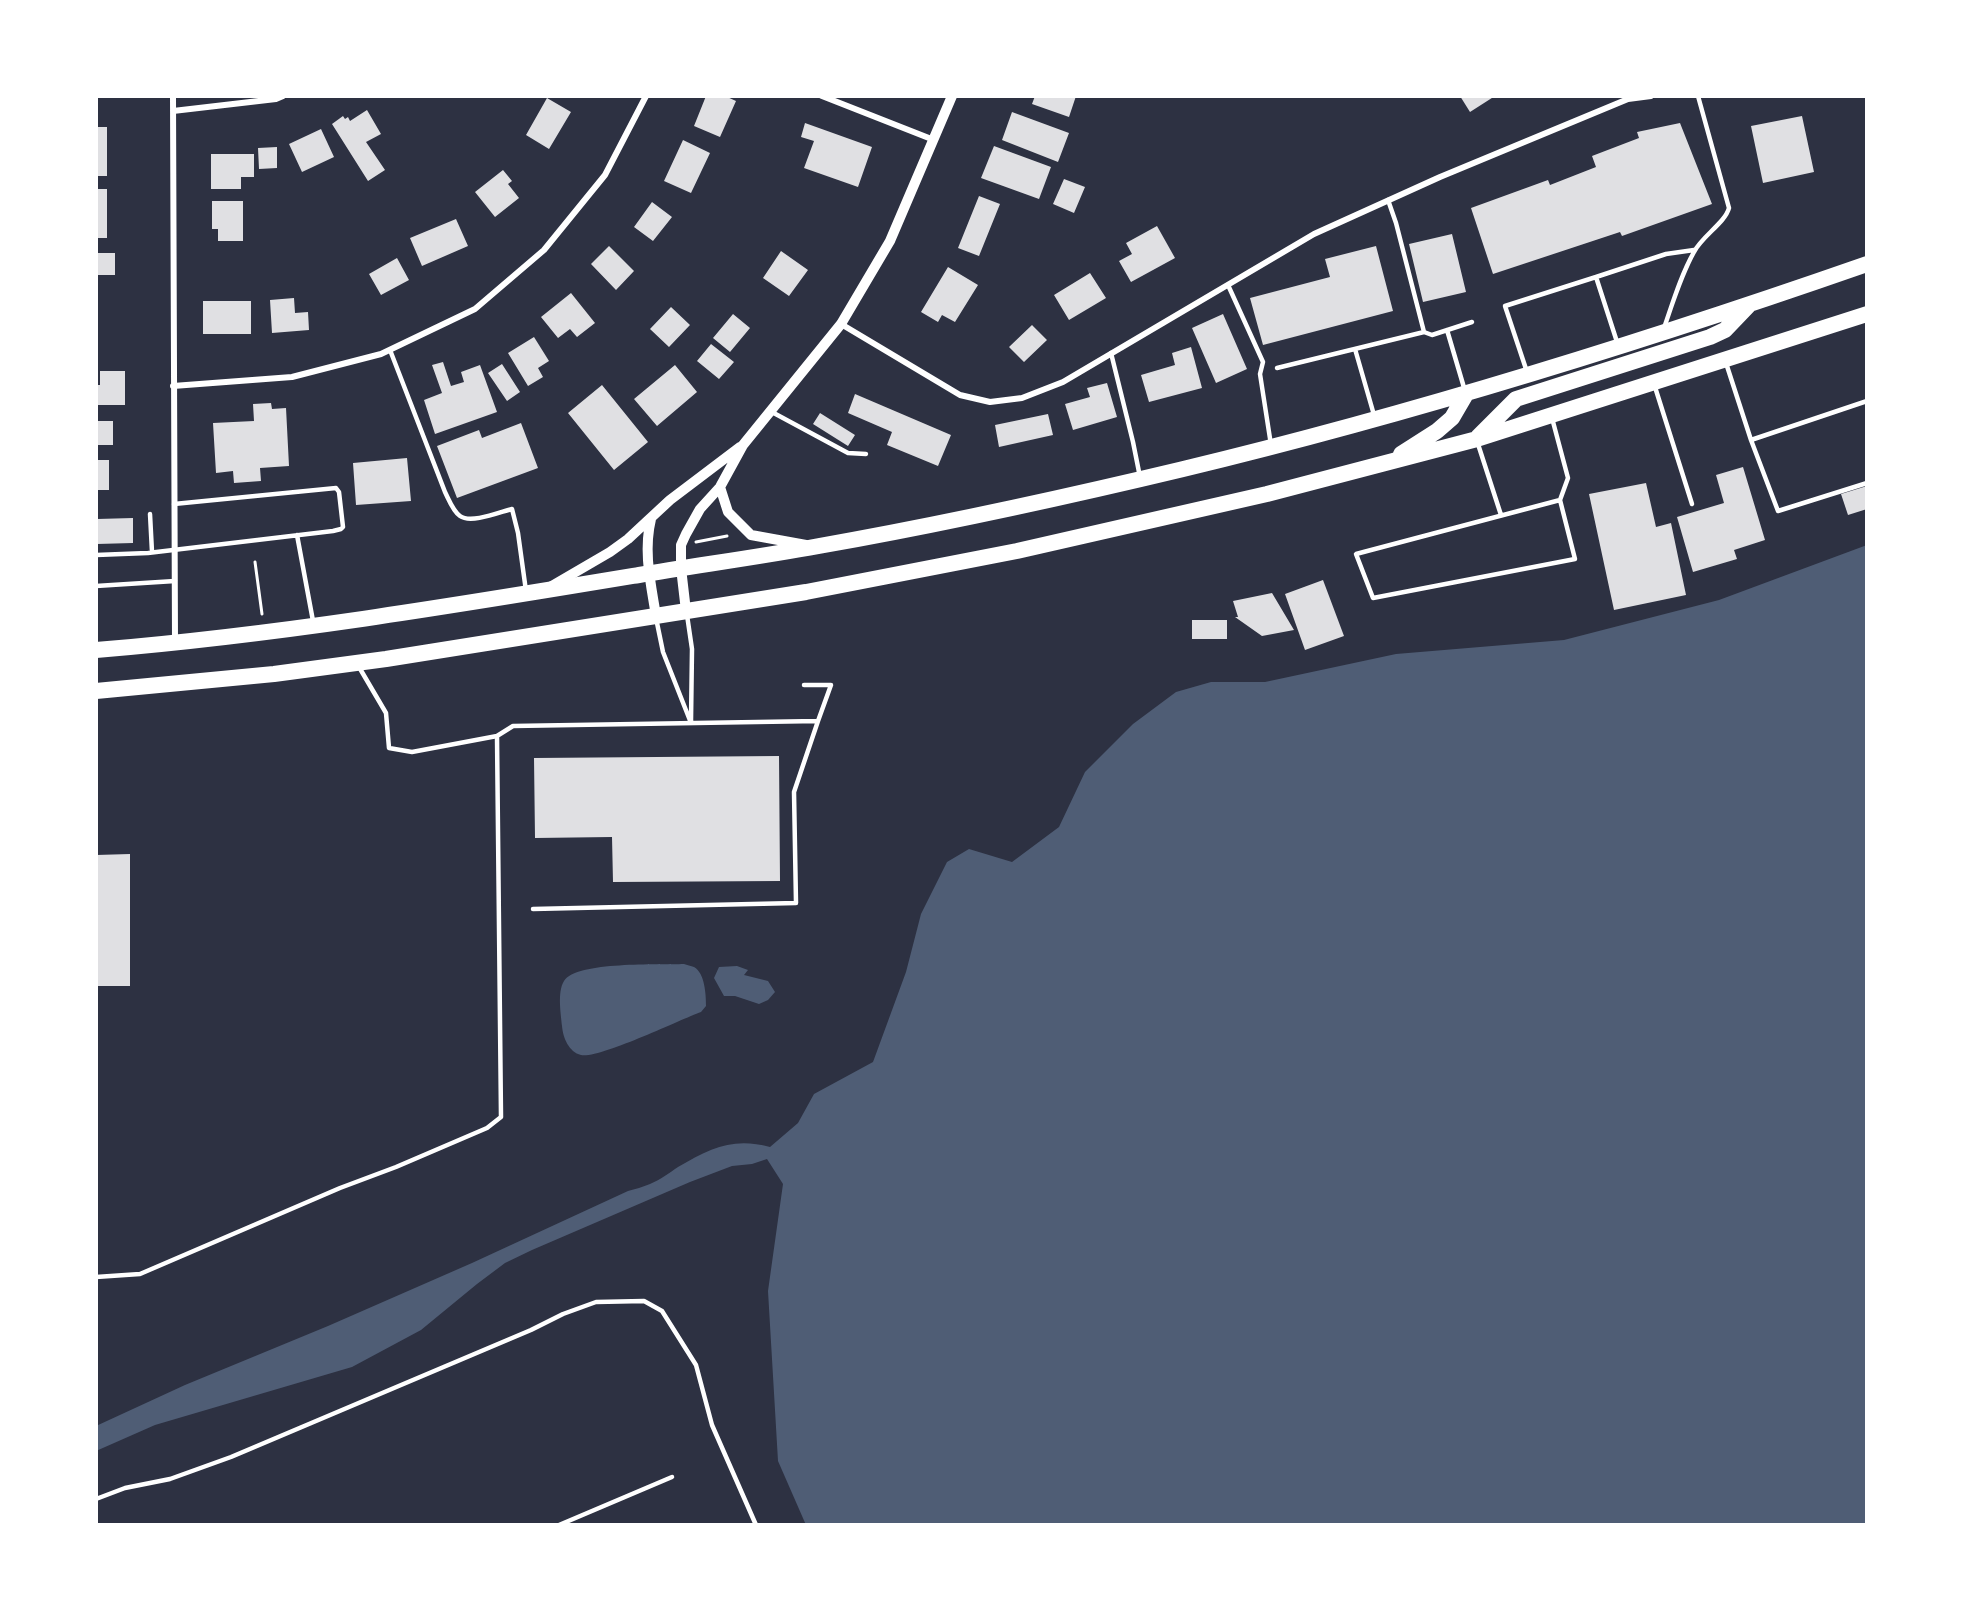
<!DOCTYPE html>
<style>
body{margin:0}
#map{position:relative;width:1963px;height:1621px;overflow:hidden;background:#2d3142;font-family:"Golos Text",sans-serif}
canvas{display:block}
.frame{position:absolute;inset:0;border:98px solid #fff;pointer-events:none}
</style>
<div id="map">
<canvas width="1963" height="1621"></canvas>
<div class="frame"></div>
</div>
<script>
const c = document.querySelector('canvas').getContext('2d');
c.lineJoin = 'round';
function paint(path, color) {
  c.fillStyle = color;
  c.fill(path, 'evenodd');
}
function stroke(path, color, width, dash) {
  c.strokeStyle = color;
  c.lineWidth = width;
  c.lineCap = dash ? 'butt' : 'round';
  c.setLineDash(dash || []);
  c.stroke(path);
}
paint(new Path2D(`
 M1867,545V1525H806L778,1461L768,1291L783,1184L767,1159L752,1164L732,1166L690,1182L532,1250L505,1263L477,1284L421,1330L352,1367L155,1425L96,1451V1426L185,1385L328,1326L472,1263L628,1191C635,1189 643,1187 650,1184C660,1180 669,1173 678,1167C711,1148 733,1137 770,1147L798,1123L814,1094L873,1062L906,972L921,914L947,862L969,849L1012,862L1059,827L1085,772L1133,724L1176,692L1211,682H1265L1396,654L1564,640L1719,600Z
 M684,964C687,965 691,966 694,967C705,973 706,995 706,1006L701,1012C679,1020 599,1059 581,1055C569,1052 563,1038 562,1026C561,1014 557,992 564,981C576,961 660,965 684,964Z
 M737,966L748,970L744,975L768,981L775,992L768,1000L759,1004L735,996H724L714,978L719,967Z`), '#4f5d75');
paint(new Path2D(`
 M706,96H725L736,101L720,137L694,126Z
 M1035,96H1076L1069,117L1032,104Z
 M1460,96H1495L1470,112Z
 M547,98L571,112L549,149L526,135Z
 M367,110L381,134L366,142L385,170L368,181L332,124L343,116L345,119L348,117L350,121Z
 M1012,112L1069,133L1058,162L1002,140Z
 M1802,116L1814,172L1763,183L1751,126Z
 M805,123L872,147L858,187L804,168L814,141L801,137Z
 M1680,123L1712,204L1622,236L1620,232L1493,274L1471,208L1548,180L1550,185L1596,167L1592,156L1639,138L1637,132Z
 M96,127H107V176H96Z
 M321,129L334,157L302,172L289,144Z
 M683,140L710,153L691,193L664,181Z
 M994,146L1051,167L1039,199L981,178Z
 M277,147V168L259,169L258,148Z
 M211,154H254V177H241V189H211Z
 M503,170L512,181L508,184L519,198L495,217L475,192Z
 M1064,179L1085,187L1074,213L1053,204Z
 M96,189H107V238H96Z
 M979,196L1000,204L979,256L958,248Z
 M212,201H243V241H218V229H212Z
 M652,202L672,217L653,241L634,227Z
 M456,219L468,246L422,266L410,238Z
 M1157,226L1175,258L1131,282L1119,261L1132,254L1126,243Z
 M1452,234L1466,292L1423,302L1409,244Z
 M609,246L634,271L616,290L591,264Z
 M1376,246L1393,311L1263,345L1250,298L1330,277L1325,259Z
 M781,251L808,270L789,296L763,278Z
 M96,253H115V275H96Z
 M397,258L409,280L381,295L369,274Z
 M948,267L978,285L955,322L942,315L938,322L921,312Z
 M1090,273L1106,298L1069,320L1054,295Z
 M571,293L595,323L577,337L570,329L558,338L541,317Z
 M294,298L295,313L308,312L309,330L272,333L270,300Z
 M203,301H251V334H203Z
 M671,307L690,325L669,347L650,329Z
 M733,314L750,328L730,352L713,338Z
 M1223,314L1247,369L1216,383L1192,328Z
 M1032,325L1047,340L1024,362L1009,347Z
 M534,337L549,361L538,368L543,377L528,386L508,353Z
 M711,344L734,362L719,379L697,361Z
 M1191,347L1202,388L1149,402L1141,375L1175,365L1172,353Z
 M443,362L451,386L464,382L461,372L480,365L497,412L435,434L424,400L442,393L432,365Z
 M502,364L520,392L507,401L488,373Z
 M675,365L697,392L657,426L634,399Z
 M100,371H125V405H96V385H100Z
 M1107,383L1117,417L1073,430L1065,404L1090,397L1087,388Z
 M602,385L648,442L614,470L568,413Z
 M855,394L951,435L938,466L887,445L892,432L848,413Z
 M271,403L272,409L286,408L289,466L260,468L261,481L234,483L233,471L216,473L213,423L254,421L253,404Z
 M820,413L855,435L848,446L813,424Z
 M1048,414L1053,435L999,447L995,425Z
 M96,421H113V445H96Z
 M521,423L538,468L457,498L437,446L479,430L482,438Z
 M407,458L411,501L356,505L353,463Z
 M96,460H109V490H96Z
 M1743,467L1765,540L1734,550L1737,559L1693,572L1677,517L1724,503L1716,475Z
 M1646,483L1656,527L1671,523L1686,595L1614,610L1589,494Z
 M1867,486V509L1848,515L1841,494Z
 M133,518V543L97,544V519Z
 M1323,580L1344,636L1305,650L1285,594Z
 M1272,593L1294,630L1262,636L1235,617H1238L1233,601Z
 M1192,620H1227V639H1192Z
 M779,756L780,881L613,882L612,837L535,838L534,758Z
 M130,854V986H96V855Z`), '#e0e0e3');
stroke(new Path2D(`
 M696,542L727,536
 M255,562L262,614`), '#fff', 3);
stroke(new Path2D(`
 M1388,200L1396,223L1424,332L1432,335L1472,322
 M1596,277L1666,254L1694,250
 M1228,285L1263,362L1260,374L1271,445
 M1664,328C1673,302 1681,275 1694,252C1702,236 1725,223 1729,208L1698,96
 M1447,330L1465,391
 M1355,349L1374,415
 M390,350L445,492C449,500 453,511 460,516C471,524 500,512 512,509L518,533L526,591
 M1111,353L1133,442L1140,477
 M1726,363L1751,440L1867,401
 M1277,368L1424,332
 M1527,372L1505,306L1596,277L1618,345
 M1655,387L1692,504
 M770,411L848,453L866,454
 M1552,418L1568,478L1560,500L1575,559L1373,598L1356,554L1560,500
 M1751,440L1778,511L1867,483
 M1477,441L1501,515
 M150,514L152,552
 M297,535L313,621
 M96,555L148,553L333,531L341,529L343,527L339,492L336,488L174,504
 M96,586L175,581
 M687,615L692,649L691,721
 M656,618L663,652L691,723
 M359,667L386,713L389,748L412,752L497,736L513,726L818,721L794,792L796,903L533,909
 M804,685H831L818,721
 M96,1277L140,1274L340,1188L396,1167L487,1128L501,1117L497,736
 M96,1499L125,1488L170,1479L231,1457L531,1330L563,1314L596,1302L644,1301L662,1311L696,1365L712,1425L756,1525
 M559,1525L672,1477`), '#fff', 4.5);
stroke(new Path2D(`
 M173,96L175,640
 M822,96L934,140
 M173,111L276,99L283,96
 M841,324L960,395L990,402L1022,398L1063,382L1314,234L1440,177L1628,99L1651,96
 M173,386L292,377L381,354L475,309L544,250L605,175L646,96`), '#fff', 6);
stroke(new Path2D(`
 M720,487L728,512L751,535L806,545
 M651,519C643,552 651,584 656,616
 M550,587L610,552L628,539L670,500L740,447
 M686,611L681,568V545L686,534L700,509L720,487L743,445L841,324L890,241L952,96`), '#fff', 10);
stroke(new Path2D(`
 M1478,437L1516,399L1710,337L1725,330L1748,306
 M1401,454L1437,431L1452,418L1466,394
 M96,650C278,635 458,605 639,575C699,565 759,557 819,546C927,527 1034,504 1141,479C1387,422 1629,347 1867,264
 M96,691L274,674L386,659L806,592L1017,551L1267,494L1477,439L1867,314`), '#fff', 16);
</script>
